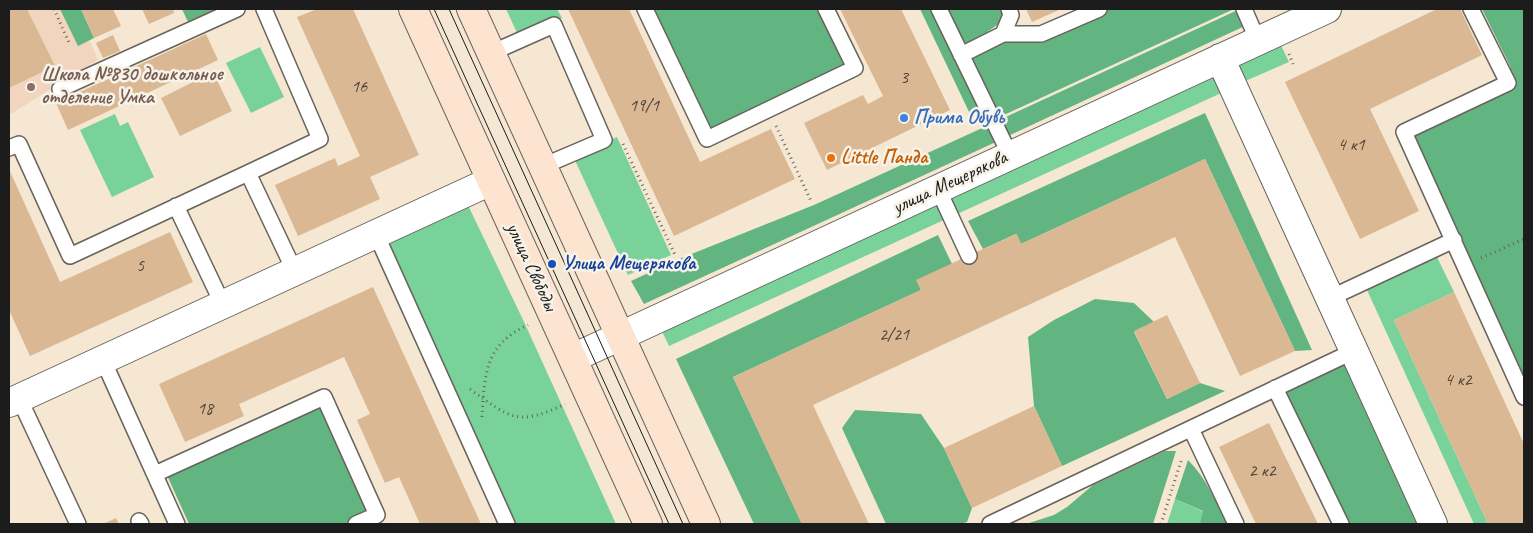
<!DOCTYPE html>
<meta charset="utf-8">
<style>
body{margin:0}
#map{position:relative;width:1533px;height:533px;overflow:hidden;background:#f5e7d2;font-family:Caveat,sans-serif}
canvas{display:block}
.frame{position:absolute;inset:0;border:10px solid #1c1c1c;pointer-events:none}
</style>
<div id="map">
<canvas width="1533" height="533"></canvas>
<div class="frame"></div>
</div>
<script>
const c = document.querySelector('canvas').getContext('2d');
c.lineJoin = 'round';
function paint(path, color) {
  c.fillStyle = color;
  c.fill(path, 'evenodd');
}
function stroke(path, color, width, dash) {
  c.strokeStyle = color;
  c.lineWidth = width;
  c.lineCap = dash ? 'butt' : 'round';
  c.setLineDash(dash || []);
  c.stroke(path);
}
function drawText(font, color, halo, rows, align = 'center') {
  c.font = font + ' Caveat,sans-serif';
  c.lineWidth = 5;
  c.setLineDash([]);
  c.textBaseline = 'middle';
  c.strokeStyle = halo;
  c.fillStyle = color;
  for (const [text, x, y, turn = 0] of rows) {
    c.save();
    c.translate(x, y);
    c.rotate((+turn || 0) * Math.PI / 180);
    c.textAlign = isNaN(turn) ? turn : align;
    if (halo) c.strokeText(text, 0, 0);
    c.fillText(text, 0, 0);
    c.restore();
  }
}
paint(new Path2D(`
 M9,9H76L98,60L9,115Z`), '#f2d5be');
paint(new Path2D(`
 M506,9H557L562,18L519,37Z
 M1277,37L1289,62L1236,85L1225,60Z
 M260,47L284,97L251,113L226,63Z
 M1218,63L1230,89L955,215L943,191Z
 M115,114L120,126L128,122L154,177L112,197L80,130Z
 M617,137L671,255L628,275L573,156Z
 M935,195L946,219L669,346L658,323Z
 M465,199L525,324L616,524H513L383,237Z
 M1437,257L1454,292L1394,320L1488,524H1474L1367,290Z
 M1175,499L1204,512L1200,524H1167Z`), '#78d299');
paint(new Path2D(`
 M60,9H81L94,38L78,46Z
 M182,9H221L188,22Z
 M651,9H820L847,67L711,131Z
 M920,9H935L988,117L971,116Z
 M939,9H1009L1011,15L976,40L958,49Z
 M1099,9H1234L993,120L961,55L980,46L1041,34Z
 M1240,9L1247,25L1008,136L997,121Z
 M1482,9H1524V384L1413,139L1418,131L1513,81L1510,66Z
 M1205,113L1312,350L1295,351L1205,159L1021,244L1016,234L983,249L968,221Z
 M991,124L998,141L644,304L631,281L679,259L814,205Z
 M938,235L952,264L917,281L921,290L733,377L802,524H754L676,359Z
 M1095,299L1134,303L1154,322L1134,332L1167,399L1200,383L1225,391L1062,466L1034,406L1028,337L1054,320Z
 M1354,351L1433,524H1341L1275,388Z
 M323,402L372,514L349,524H189L166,473Z
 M855,410L921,414L944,448L972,508L967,522L961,524H886L842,428Z
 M1165,451H1176L1153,524H1026L1054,515L1067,507L1093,485Z
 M1188,460C1206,478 1216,501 1227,524H1200L1203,511L1175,499Z`), '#62b481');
paint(new Path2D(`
 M9,9H27L55,66L9,88Z
 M81,9H113L121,26L94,38Z
 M142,9H173L174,13L149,24Z
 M317,9H353L419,155L370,177L380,199L298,236L275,185L335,158L338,166L360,156L297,17Z
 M568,9H629L700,162L771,129L795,179L674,236Z
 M840,9H901L950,110L827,170L804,123L863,95L868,104L883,96Z
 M1026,9H1061L1032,22Z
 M1437,9H1460L1482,55L1370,109L1419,211L1360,239L1285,82Z
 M206,34L218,60L68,130L56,103Z
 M113,35L120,51L103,58L96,43Z
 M213,72L232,111L180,136L161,98Z
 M1205,159L1295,351L1240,376L1175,237L813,405L869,524H802L733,377L921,290L916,280L983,249L1017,234L1021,244Z
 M9,169L60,282L170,232L193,282L30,356L9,310Z
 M373,287L481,524H420L399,477L385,483L357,420L370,414L344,357L239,404L244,416L185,442L159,384Z
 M1454,292L1524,444V524H1488L1394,320Z
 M1167,315L1200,383L1167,399L1134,331Z
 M1034,406L1062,466L972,508L944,448Z
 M1269,423L1280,446L1318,524H1256L1219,447Z
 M116,518L119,524H103Z`), '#dab893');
const service = new Path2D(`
 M264,9L320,139L248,173L295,272
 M645,9L707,139L855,68L826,9
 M939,9L1010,155
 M1244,9L1258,41
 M1471,9L1508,83L1404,132L1524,397
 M1003,34L1011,15L1009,9
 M491,53L554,25L604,140L543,166
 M961,55L1003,34H1041L1099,9
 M60,89L237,9
 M9,148L19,144L70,256L248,173
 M938,189L969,256
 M176,206L223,305
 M376,234L507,524
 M1330,298L1454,240
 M103,360L177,524
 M1275,388L1341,524
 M19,398L78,524
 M1191,429L1236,524
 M155,474L324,397L377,515L356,524
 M139,521L141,524
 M990,524L1354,351`);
const minor = new Path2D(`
 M1220,58L1433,524
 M573,358L1327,9
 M9,403L491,181`);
const secondary = new Path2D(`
 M413,9L648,524
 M471,9L706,524`);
stroke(service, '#68635c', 18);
stroke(minor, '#68635c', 30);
stroke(secondary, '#68635c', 30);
stroke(new Path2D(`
 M54,9L70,45
 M1289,54L1293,64
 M776,126L811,201
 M623,144L676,257
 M1481,258L1524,239
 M470,389C510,418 518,427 565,404
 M482,417C485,374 484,345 528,325
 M1161,524L1182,458`), '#68635c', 3, [1, 4]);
stroke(service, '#fff', 15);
stroke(minor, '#fff', 28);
stroke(secondary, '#fde4d0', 28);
stroke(new Path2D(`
 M434,9L669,524
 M449,9L683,524`), '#1c1c1c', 1);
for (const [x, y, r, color] of [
 [31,87,5,"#8d6e63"],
 [904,118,5,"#3f7fe0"],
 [831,158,5,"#e8710a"],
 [552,264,5,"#1a4fb4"]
]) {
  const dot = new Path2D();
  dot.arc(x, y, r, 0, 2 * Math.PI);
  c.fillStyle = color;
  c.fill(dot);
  stroke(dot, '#f7f3e8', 2);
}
drawText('18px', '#4c433a', null, [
 ["3",904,78],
 ["16",359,87],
 ["19/1",644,106],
 ["4 к1",1351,145],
 ["5",140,266],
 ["2/21",894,335],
 ["4 к2",1458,380],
 ["18",205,409],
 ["2 к2",1262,471]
]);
drawText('bold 20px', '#785e54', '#f7f3e8', [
 ["Школа №830 дошкольное",41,75],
 ["отделение Умка",41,98]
], 'left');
drawText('bold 20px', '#366cbe', '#f7f3e8', [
 ["Прима Обувь",914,118]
], 'left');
drawText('bold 20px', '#c56008', '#f7f3e8', [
 ["Little Панда",841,158]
], 'left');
drawText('20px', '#1c1c1c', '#f7f3e8', [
 ["улица Мещерякова",950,183,-25],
 ["улица Свободы",531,267,65]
]);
drawText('bold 20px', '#164399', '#f7f3e8', [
 ["Улица Мещерякова",562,264]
], 'left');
</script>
